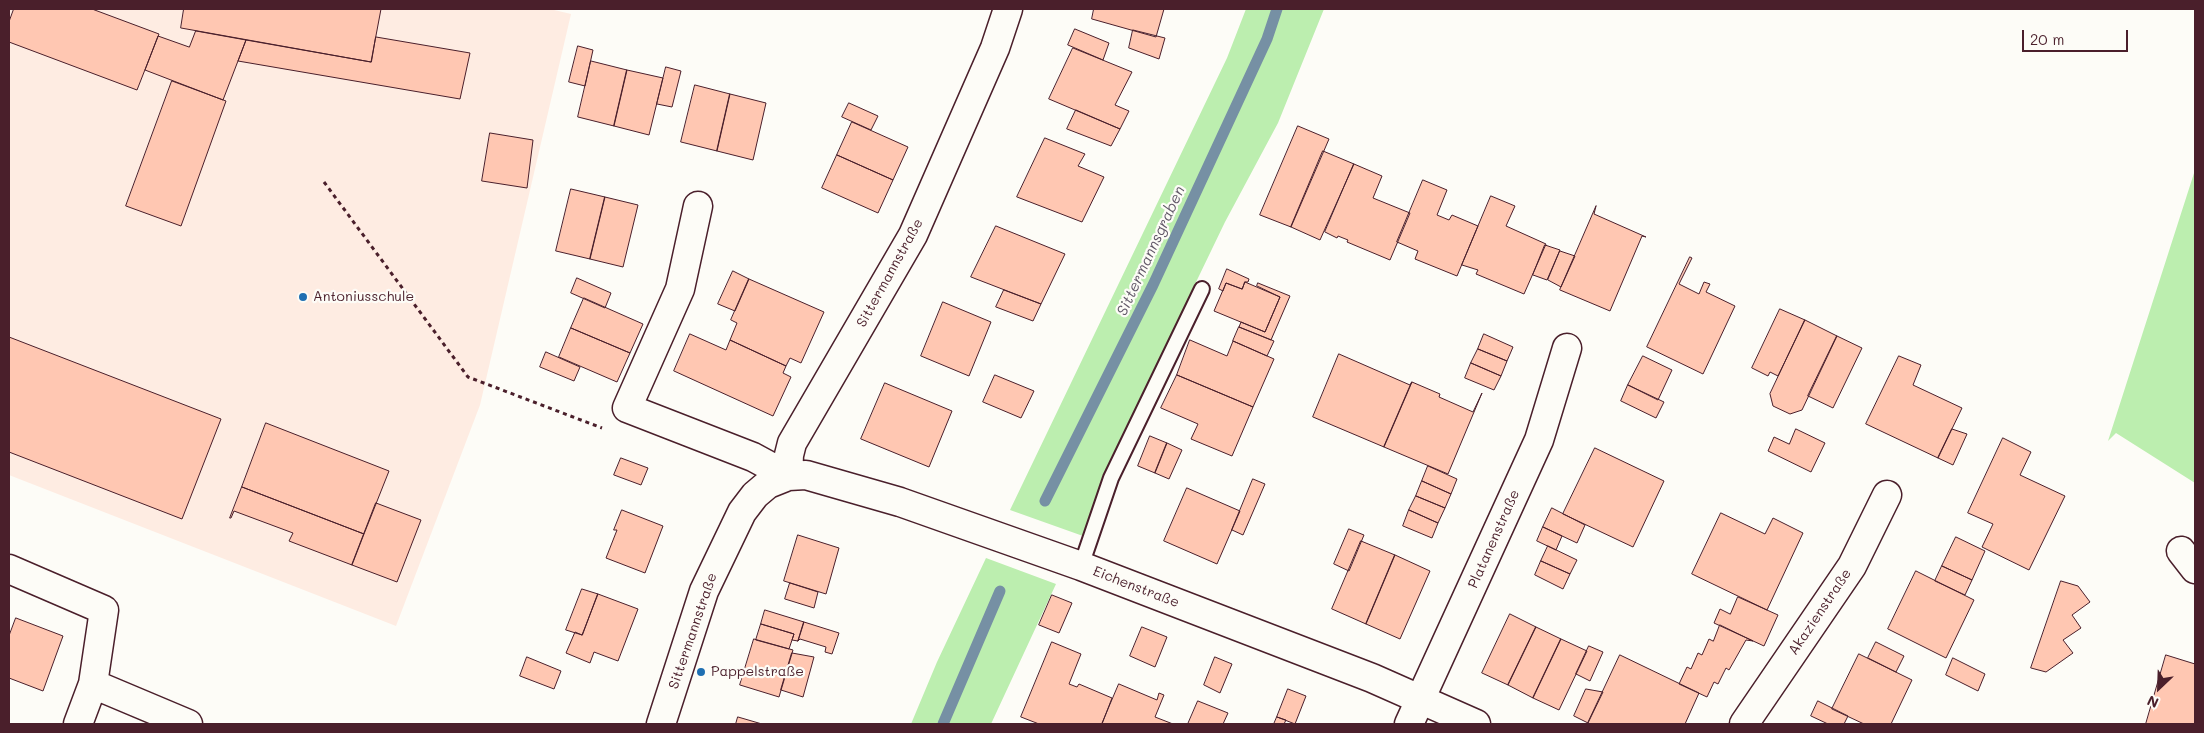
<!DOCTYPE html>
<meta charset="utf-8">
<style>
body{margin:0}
#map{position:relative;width:2204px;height:733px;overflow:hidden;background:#fdfcf7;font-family:Mali,sans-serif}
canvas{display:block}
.frame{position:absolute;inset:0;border:10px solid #4a1f2b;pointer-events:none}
.north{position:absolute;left:2134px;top:663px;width:50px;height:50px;-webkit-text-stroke:4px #fdfcf7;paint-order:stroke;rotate:204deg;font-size:14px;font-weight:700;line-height:20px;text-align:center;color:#4a1f2b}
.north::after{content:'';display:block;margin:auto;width:18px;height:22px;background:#4a1f2b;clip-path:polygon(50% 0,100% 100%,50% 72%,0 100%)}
.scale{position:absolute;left:2022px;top:30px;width:106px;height:22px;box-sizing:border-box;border:2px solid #4a1f2b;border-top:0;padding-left:6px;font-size:15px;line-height:18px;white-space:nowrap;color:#4a1f2b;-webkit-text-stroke:4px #fdfcf7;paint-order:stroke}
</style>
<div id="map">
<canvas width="2204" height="733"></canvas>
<div class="frame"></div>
<div class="north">N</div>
<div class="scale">20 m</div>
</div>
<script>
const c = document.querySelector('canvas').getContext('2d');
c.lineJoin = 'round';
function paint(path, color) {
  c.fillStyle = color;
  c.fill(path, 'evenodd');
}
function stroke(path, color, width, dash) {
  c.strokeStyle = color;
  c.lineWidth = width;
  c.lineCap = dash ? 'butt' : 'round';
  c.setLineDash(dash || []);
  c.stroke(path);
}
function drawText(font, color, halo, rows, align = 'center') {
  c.font = font + ' Mali,sans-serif';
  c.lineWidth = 4.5;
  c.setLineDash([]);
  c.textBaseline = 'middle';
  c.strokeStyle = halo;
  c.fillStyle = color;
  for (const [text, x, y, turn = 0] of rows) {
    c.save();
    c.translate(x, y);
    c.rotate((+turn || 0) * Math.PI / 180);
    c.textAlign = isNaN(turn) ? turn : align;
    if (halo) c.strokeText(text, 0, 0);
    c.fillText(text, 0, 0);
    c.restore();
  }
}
paint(new Path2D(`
 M9,9H550L571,14L480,405L396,626L9,475Z`), '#feece2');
paint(new Path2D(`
 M1246,9H1324L1278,123L1225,222L1103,475L1083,536L1010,510L1227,58Z
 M2195,170V483L2116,433L2108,441Z
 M986,558L1056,584L991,724H911L937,662Z`), '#bceeaf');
stroke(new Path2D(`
 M1045,501L1153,285L1267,39L1277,9
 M943,724L1000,591`), '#7690a4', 11);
const building = new Path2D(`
 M14,9H92L159,34L137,90L9,42V22Z
 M184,9H381L371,62L181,28Z
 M1094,9H1164L1156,37L1092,19Z
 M1075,29L1109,43L1103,60L1068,45Z
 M1133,30L1165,38L1159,59L1129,48Z
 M196,31L246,40L223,100L145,70L158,36L189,47Z
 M376,37L470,53L460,99L238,61L246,40L371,62Z
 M578,46L593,50L585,86L569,82Z
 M1073,48L1132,72L1115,105L1129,111L1120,129L1049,99Z
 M591,61L627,70L614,126L578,117Z
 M666,67L681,71L672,107L657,104Z
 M627,70L663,78L649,135L614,126Z
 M172,81L226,101L181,226L126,206Z
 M695,85L730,94L717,151L681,142Z
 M730,94L766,103L753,160L717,151Z
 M849,103L878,116L871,130L842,117Z
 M1076,110L1120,129L1111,146L1067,129Z
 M852,122L908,147L893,180L837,155Z
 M1298,126L1329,139L1291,227L1260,215Z
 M490,133L533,140L527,188L482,181Z
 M1045,138L1085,154L1078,166L1104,177L1082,222L1017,197Z
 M1323,151L1354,164L1320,240L1291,227Z
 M837,155L893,180L878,213L822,188Z
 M1354,164L1382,176L1373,198L1410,213L1390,260L1347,242L1348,240L1338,236L1337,238L1325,232Z
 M1423,180L1447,190L1437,215L1449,220L1452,215L1478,226L1457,276L1415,259L1418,251L1397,242Z
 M571,189L605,197L590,259L556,251Z
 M1491,196L1515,206L1506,226L1546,244L1524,294L1476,274L1478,270L1462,265Z
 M605,197L638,205L623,267L590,259Z
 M1596,206L1594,214L1646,237L1642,236L1610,311L1560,290Z
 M996,226L1065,254L1041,304L971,277Z
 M1545,245L1560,250L1547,280L1533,275Z
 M1560,251L1575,256L1561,287L1548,280Z
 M1690,257L1692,258L1679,284L1699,294L1704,282L1710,284L1706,292L1735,306L1703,374L1647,347Z
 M1227,269L1249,279L1248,282H1245L1242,289L1226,283L1223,291L1219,289Z
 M733,271L749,279L735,311L718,304Z
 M577,278L611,293L605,308L571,293Z
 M749,279L824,312L801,363L790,358L786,366L730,340L737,323L731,320Z
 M1245,282L1280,297L1265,332L1214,311L1226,283L1242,289Z
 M1258,283L1290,296L1271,340L1239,327L1241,322L1265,332L1280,297L1257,286Z
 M1004,290L1041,304L1033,321L996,307Z
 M584,298L643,324L630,353L571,328Z
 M943,302L991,322L969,376L921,356Z
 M1780,309L1805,320L1778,376L1770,372L1768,376L1752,368Z
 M1805,320L1837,336L1802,410L1790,414L1773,406L1770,394Z
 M1239,327L1274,341L1267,356L1233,341Z
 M571,328L630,353L617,382L559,357Z
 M690,334L726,350L730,340L786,366L783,373L791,377L773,416L674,371Z
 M1484,334L1513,347L1507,361L1478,349Z
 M1837,336L1862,348L1833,408L1808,396Z
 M9,337L221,419L182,519L9,452Z
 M1190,340L1227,356L1233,341L1274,359L1253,407L1177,375Z
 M1478,349L1507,361L1501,376L1471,363Z
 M546,352L580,367L574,381L540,367Z
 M1339,354L1410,385L1412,382L1384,447L1313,417Z
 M1643,356L1672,370L1658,400L1628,385Z
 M1899,356L1921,365L1913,385L1962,408L1938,458L1866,424Z
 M1471,363L1501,376L1494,390L1465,378Z
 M995,375L1034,391L1021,418L983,402Z
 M1177,375L1253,407L1232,456L1191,439L1198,424L1161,408Z
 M1412,382L1440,394L1439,397L1473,412L1482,393L1448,474L1384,447Z
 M885,383L952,411L929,467L861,439Z
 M1628,385L1664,402L1656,418L1621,401Z
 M266,423L389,471L364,534L242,487Z
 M1796,429L1825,443L1811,472L1768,451L1774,437L1789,444Z
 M1952,429L1967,434L1953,465L1938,458Z
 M1150,436L1167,443L1155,473L1138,466Z
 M2003,438L2031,452L2020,475L2065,496L2029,570L1982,547L1993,524L1968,513Z
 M1167,443L1182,450L1169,479L1155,473Z
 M1595,448L1664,481L1633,547L1563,514Z
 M621,458L648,468L641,485L614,475Z
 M1428,466L1457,479L1451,494L1422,481Z
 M1253,479L1265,484L1243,535L1232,530Z
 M1422,481L1451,494L1445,508L1416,496Z
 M242,487L364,534L352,565L289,541L293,533L234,511L231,518H230Z
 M1187,488L1240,511L1217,564L1164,541Z
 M1416,496L1445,508L1438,523L1409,510Z
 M376,503L421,520L397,582L352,565Z
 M1552,508L1585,525L1577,543L1543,527Z
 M622,510L663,526L645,573L606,558L617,530H614Z
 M1409,510L1438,523L1432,538L1403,526Z
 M1721,513L1765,534L1773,518L1803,533L1767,610L1692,574Z
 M1543,527L1562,536L1556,550L1537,541Z
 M1349,529L1364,535L1349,571L1334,564Z
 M798,535L839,548L826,594L784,581Z
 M1956,537L1985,551L1972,580L1942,566Z
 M1361,541L1395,555L1366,624L1332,609Z
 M1548,546L1577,560L1570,574L1541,561Z
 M1395,555L1430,571L1400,639L1366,624Z
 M1541,561L1570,574L1563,589L1535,575Z
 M1942,566L1972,580L1965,595L1935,581Z
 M1916,571L1974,600L1946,658L1888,629Z
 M2061,581L2078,586L2090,602L2072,615L2081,628L2063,640L2073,653L2046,672L2031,668Z
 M790,583L818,592L814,608L785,599Z
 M582,589L598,594L582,635L566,630Z
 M598,594L638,609L618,661L594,652L590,663L566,653L575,632L582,635Z
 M1052,595L1072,603L1059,633L1039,625Z
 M1738,597L1778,615L1764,646L1714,623L1720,609L1730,614Z
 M765,610L804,622L798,641L792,640L794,634L761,624Z
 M1510,614L1536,627L1508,685L1482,673Z
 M16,618L63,636L43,691L9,678V636Z
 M804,622L839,633L832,654L825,652L826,647L800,639L798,641Z
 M761,624L794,634L789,649L756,640Z
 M1720,625L1753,641L1746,640L1729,670L1726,668L1718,684L1714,682L1707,697L1679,684L1687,667L1691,669L1698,653L1702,655L1709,639L1713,641Z
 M1142,627L1167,637L1155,667L1130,656Z
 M1536,627L1561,639L1533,698L1508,685Z
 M754,639L793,650L779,697L740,685Z
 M1561,639L1587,651L1559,710L1533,698Z
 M1052,642L1081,654L1069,684L1077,687L1079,684L1112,698L1102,724H1039L1021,717Z
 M1876,642L1904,656L1896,672L1868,658Z
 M1589,646L1603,652L1590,681L1576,674Z
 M792,653L814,657L803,697L781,690Z
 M1859,654L1912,680L1891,724H1864L1832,709Z
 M1620,655L1699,693L1685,724H1591L1588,723Z
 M2166,655L2195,664V724H2146Z
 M527,657L561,671L554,689L520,676Z
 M1215,657L1232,664L1220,693L1204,685Z
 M1953,658L1985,674L1978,691L1946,675Z
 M1119,684L1157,700L1159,693L1164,695L1155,717L1173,724H1102Z
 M1288,689L1306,696L1295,724L1277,717Z
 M1586,689L1603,692L1588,723L1574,716Z
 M1198,701L1228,713L1223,724H1188Z
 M1818,701L1848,716L1844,724H1828L1811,716Z
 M738,717L762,724H736Z
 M1277,717L1286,720L1284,724H1274Z`);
paint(building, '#ffc7b2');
stroke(building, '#4a1f2b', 1);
const lane = new Path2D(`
 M1081,566L1111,478L1202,289`);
const street = new Path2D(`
 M698,206L680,289L627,408L753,457L788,476
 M788,476L789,455L792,443L913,235L995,48L1008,9
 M2181,551L2195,569
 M9,569L104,610L93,684L188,724
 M78,724L93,684
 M661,724L704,591L742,512L755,495L768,484L788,476L806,475L900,502L1081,566L1372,678L1476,724
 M1409,724L1539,440L1567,348
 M1744,724L1852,566L1887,495`);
stroke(lane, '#4a1f2b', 18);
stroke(street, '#4a1f2b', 31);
stroke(new Path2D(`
 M324,182L468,377L602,428`), '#4a1f2b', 3, [4, 4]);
stroke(lane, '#fdfcf7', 14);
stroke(street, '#fdfcf7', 28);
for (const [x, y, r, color] of [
 [303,297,5,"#1f6fb2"],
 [701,672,5,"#1f6fb2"]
]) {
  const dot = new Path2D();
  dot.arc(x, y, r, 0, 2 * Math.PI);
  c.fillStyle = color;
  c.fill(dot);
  stroke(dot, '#fdfcf7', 2);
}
drawText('14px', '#4a1f2b', '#fdfcf7', [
 ["Sittermannstraße",890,273,-61],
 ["Platanenstraße",1494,539,-66],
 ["Eichenstraße",1136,587,21],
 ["Akazienstraße",1820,612,-56],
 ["Sittermannstraße",693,631,-71]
]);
drawText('14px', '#4a1f2b', '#fdfcf7', [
 ["Antoniusschule",313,297],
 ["Pappelstraße",711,672]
], 'left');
drawText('italic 15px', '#605767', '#fdfcf7', [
 ["Sittermannsgraben",1151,251,-65]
]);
</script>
